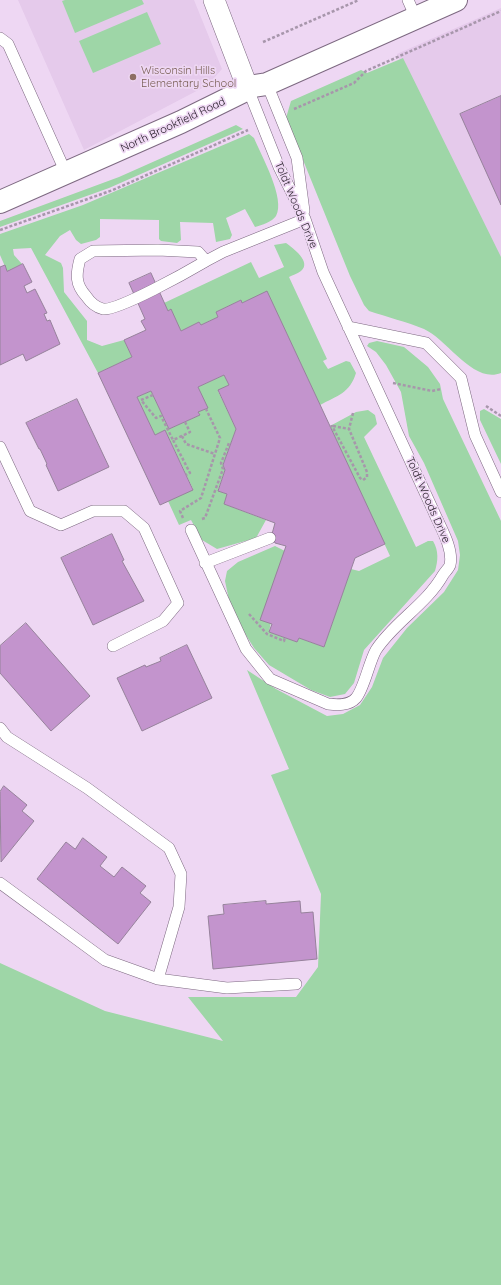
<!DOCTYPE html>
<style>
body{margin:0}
canvas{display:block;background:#eed7f3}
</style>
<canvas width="501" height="1285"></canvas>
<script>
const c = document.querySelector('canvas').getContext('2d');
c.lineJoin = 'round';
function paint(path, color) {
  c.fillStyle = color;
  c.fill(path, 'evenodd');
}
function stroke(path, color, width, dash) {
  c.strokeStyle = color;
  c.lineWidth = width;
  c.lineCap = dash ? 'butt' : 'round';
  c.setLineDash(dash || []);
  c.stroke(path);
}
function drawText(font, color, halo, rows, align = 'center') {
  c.font = font + ' Quicksand,sans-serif';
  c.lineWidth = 3.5;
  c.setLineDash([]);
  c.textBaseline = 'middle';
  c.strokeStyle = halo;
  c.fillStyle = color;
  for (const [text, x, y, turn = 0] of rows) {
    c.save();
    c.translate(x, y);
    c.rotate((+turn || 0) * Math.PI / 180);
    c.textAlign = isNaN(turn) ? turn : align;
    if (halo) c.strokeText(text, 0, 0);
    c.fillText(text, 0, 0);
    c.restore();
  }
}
paint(new Path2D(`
 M18,0H194L222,69L208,85L84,150Z
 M501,8V274L397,54Z`), '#e5caeb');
paint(new Path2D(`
 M65,0H142L144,4L75,33L62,1Z
 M147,12L161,44L93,73L79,41Z
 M403,58L501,257V373C473,384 448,340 424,329C407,322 387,317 369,311L364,305L350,276L286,118L291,101L361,70L367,73Z
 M236,125L243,129L109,188L0,227V221L119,177Z
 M249,134L254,138C261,155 286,199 276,216C272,222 262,225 255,227L245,209L226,218L232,235L230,239L216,242L213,223L180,222L181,240L177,243L161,241L159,239V220L100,219V237L96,240L81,244L76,240L70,230L60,236L45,255L61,263L63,268L64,292L87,321V340L102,346L124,340L132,357L98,373L31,248L13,249L14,255L22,264L7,271L0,255V234L83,205Z
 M286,243C293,248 312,262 301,271C297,274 292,275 289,277L327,359L323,361L328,369L346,361L350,362L356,373C350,393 337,396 320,405L267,292L242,303L241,300L216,312L218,317L201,325L199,322L181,331L171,310L168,311L164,303L251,262L259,278L284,267L274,245Z
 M377,341L404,347L428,367L440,384L443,399L501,521V1285H0V963L105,1011L223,1041L188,997H296L318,967L321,894L271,775L289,769L247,670L276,689L327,716L343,714L360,705L372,687L383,658L407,628L444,592L458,570L460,555L458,541L424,463L409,436L401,392L386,365L376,352L367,346L369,343Z
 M224,375L229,385L218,391L236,429L223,465L225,470L218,490L227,494L224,504L266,520L256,538L217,549L202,540L191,520L179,525L168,501L193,489L165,430L155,435L137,397L151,391L169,429L200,415L198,412L207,408L198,387Z
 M484,409L501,419V464L480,420V411Z
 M368,410L375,415L377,424L364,437L416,547L428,541H433C439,551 438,561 435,571L364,650L354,683L345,694L330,697L311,690L269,665L254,648L244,632L229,600L225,581L227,571L238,562L275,546L285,551L269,632L297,642L299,638L324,647L351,569L359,571L390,556L330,426L356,412Z`), '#9ed6a7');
const building = new Path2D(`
 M501,96V205L460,114Z
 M23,264L32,282L24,286L27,293L35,289L47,313L44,314L47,321L50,320L60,344L26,361L23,354L0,365V267L5,265L7,271Z
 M151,273L168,311L171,309L181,331L199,322L201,325L218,317L216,312L241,300L242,303L267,291L385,544L355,558L324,647L299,638L297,642L269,632L272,624L260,620L286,546L275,543L272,534L275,523L224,504L227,494L218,491L225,470L223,465L236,429L218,390L229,385L224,375L198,387L208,408L198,412L200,415L169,429L151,391L137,397L155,435L165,430L193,490L160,505L98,373L132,357L124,340L146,330L141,321L145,319L129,283Z
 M77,399L109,467L58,491L46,465L47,464L40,449H39L26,423Z
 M112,534L124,560L122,561L144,601L93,625L61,558Z
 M26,623L90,696L51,731L0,673V646Z
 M187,645L212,698L142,731L117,678L145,665L146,667L161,661L160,658Z
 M4,786L27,805L22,811L34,821L1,862L0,792Z
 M83,838L107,857L100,866L114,877L122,867L146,886L140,893L151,902L118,944L37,879L66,842L75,849Z
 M266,901V904L300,901L301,913L313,912L317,959L213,969L208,916L224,914L223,905Z`);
paint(building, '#c394cd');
stroke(building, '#96829b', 1);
const lane = new Path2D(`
 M408,0L416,18
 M0,38L8,44L66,173
 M267,84L297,158L304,211
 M158,250L198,252L206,261C189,271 118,311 103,309C95,307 90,302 86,296C75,284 76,274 80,259L93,251Z
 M206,261L223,252L305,219
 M348,327L426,343L461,378L475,435L501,492
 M0,447L30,511L61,525L93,511H124L144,528L178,603L163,621L113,646
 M191,530L246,649L270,679L328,704C337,705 349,706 356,698C364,689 369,662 376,650C394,622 426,605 443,575C445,572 449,568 450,565C454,548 439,525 433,510L323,272L305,219L279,167L248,89
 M205,563L270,538
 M0,728L7,737L87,788L169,848L181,874L179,907L158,979
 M0,883L105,960L158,979L227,988L296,984`);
const street = new Path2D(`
 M214,0L248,89`);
const secondary = new Path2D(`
 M0,202L181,122L254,86L267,84L456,0`);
stroke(lane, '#7d6981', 12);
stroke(street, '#7d6981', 22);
stroke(secondary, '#7d6981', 24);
stroke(new Path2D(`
 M263,42L359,0
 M294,109L354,83L366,71L501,11
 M0,230L113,190L248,130
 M393,383L432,391L441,389
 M153,395L141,400L156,418L161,416L173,440
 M486,406L501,416
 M185,422L190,432L182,436L186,444L215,454
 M333,426L349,429
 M330,427L332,426L360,478L363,480L367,477V472L349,429L353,413
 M182,436L173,440L190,473L186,475
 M183,518L180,511L201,498L220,438L206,409
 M202,519L205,518L223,469L221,463L229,443H231
 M249,614L267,634L284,641L285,637`), '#a796ab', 2.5, [3, 2]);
stroke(lane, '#fff', 11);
stroke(street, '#fff', 21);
stroke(secondary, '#fff', 22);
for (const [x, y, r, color] of [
 [133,77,4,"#8d6e63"]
]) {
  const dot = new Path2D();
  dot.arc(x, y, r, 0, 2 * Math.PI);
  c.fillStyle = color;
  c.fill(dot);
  stroke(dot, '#eed7f3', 1.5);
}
drawText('11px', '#785e54', '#eed7f3', [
 ["Wisconsin Hills",141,71],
 ["Elementary School",141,84]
], 'left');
drawText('11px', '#241c26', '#eed7f3', [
 ["North Brookfield Road",173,125,-25],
 ["Toldt Woods Drive",296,205,67],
 ["Toldt Woods Drive",428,500,66]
]);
</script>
